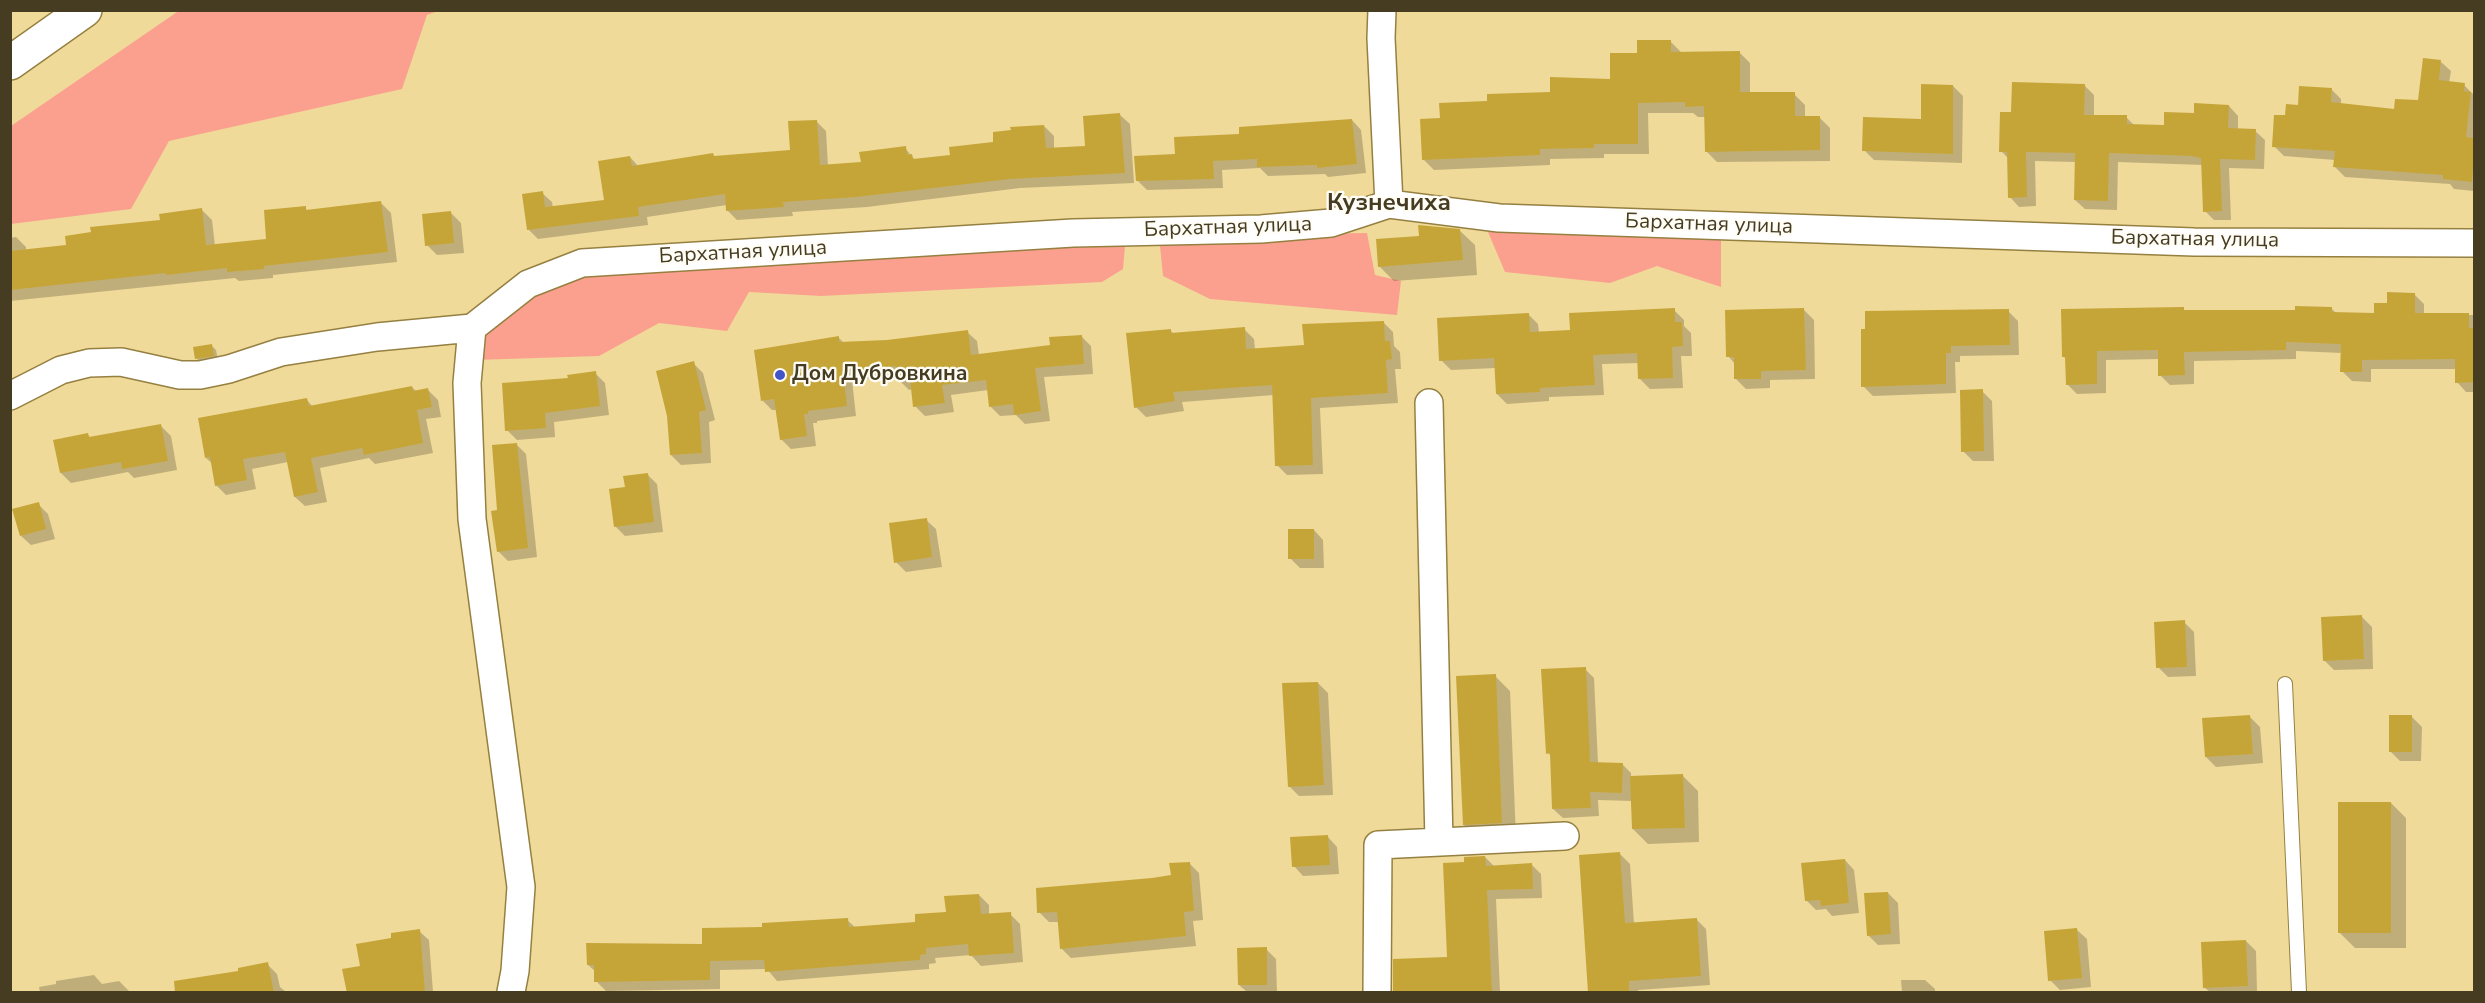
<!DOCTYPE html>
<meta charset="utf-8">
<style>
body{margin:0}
#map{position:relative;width:2485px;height:1003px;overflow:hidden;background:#f0da99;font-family:"Nunito Sans",sans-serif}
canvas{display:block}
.frame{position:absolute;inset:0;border:12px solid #453c21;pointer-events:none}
</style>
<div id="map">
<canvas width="2485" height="1003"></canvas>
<div class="frame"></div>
</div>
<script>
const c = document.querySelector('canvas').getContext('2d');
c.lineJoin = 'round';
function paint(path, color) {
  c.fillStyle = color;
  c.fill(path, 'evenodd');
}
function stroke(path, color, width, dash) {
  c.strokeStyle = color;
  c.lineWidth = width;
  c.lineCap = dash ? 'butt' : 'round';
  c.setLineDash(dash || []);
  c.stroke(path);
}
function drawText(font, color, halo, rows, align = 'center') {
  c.font = font + ' "Nunito Sans",sans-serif';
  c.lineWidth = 4.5;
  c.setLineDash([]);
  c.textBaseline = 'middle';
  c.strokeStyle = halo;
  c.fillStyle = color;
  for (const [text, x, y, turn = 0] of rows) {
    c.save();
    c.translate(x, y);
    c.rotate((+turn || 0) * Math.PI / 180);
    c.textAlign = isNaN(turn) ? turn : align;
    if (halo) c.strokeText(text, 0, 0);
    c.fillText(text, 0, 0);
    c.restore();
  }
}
paint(new Path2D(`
 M180,10L438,11L427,15L402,89L169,141L131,209L11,224V126Z
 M1721,231V287L1657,266L1610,283L1505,272L1488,232Z
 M1367,233L1375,275L1401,281L1397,315L1210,299L1163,276L1159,236Z
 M957,245L1125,246L1123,269L1102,282L821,296L749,292L727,331L659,323L599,356L475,360L483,328L545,283L592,268Z`), '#fba08f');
paint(new Path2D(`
 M1670,41L1681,52H1739L1750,63V93L1794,94L1805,105V117H1819L1830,128V161L1717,162L1706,151V117H1698L1693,113H1648L1649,154H1604V158L1550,159V165L1434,170L1423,159L1441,120L1489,103L1552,94L1611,80L1639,54Z
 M2441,62L2451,71L2449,83L2464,85L2474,95V191L2454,189L2450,184L2345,177L2335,167V160L2284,156L2274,146L2286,117L2299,107L2331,89L2341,99V105L2396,110L2420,102Z
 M2084,85L2094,95V116L2126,117L2135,126L2165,127L2195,114L2229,106L2238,116V130L2255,131L2265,140L2264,169L2229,168L2231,220H2214L2205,211L2203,165L2118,162L2117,210L2085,209L2075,200L2076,162L2035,161L2036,206L2019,207L2010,197L2009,159L2001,151L2012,114Z
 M1953,86L1963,96L1962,163L1874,160L1864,150L1922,120Z
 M1120,115L1130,124L1134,183L1020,188L867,207L792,212L793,216L737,220L727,210V205L647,217L648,225L538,239L528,229L542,193L552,202L553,208L605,202L630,157L638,166L791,152L816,121L826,131L828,166L862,163L905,148L915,160L952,157L1044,126L1054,136V149L1087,147Z
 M1352,120L1361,130L1366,173L1328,177L1325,174L1268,176L1260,168L1222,170L1223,188L1147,190L1138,181L1176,155L1241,135Z
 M381,203L391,213L397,262L273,275V278L239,281L235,278L10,301V238L16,237L26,247V251L67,246L202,210L212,220L215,246L268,240L305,208L308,211Z
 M451,213L461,223L464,253L437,255L427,245Z
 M1459,230L1475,245L1477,275L1394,281L1379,266L1420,237Z
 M2414,294L2424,304V315H2474V392H2466L2457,382V369H2371V382L2352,381L2342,371V353L2296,351V359L2194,361V384L2170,385L2160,375V359L2106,360V393L2077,394L2067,384V360L2064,357L2183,309L2186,312L2296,311L2331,308L2336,313L2376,314L2389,304Z
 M1674,310L1684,320V326L1691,333L1692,356H1681L1683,388L1650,389L1640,379L1639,363L1602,364L1604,395L1549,397V401L1507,404L1497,394L1496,368L1451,370L1441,360L1528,314L1538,324L1539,333L1571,331Z
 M1804,310L1814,320L1815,379L1770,380V388L1746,389L1736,379L1735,364L1728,356Z
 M2008,311L2018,321L2019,355L1960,356V362H1955L1956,393L1873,396L1863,386Z
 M1383,322L1393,332L1394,346L1400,352L1401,369H1395L1398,403L1320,408L1323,474L1287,475L1277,465L1274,395L1182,402L1184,411L1146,417L1136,407L1171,331L1174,334L1244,329L1254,339L1255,350L1305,347Z
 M967,332L977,341L979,355L1051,346L1081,336L1091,346L1093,374L1044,377L1050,421L1025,424L1016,415L1000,416L991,407L988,390L951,395L954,412L925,416L915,406L913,389L909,390L899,380V376L852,380L856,416L817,421V423H813L816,446L791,449L781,439L777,410H772L763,401L838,337L844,343L888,341Z
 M212,346L216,350L218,360L201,363L197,359Z
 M693,363L703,373L715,420L709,422L711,463L681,465L671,455Z
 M595,373L605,383L609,415L554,422L555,437L517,440L507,430L569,379Z
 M412,387L417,392L428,390L438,400L441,417L426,419L433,453L375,464L369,458L320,468L327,502L305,506L295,497L288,462L252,469L256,489L226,495L216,485L213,464L206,458L307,400L313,407Z
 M1982,391L1992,401L1994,461H1973L1963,451Z
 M161,426L171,436L177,470L134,478L128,472L71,483L61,473L88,435L91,438Z
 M516,444L526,454L537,557L508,561L498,551L499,511Z
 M647,474L657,484L663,532L625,536L615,526L626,488Z
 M38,504L48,514L55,539L31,545L21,536Z
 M926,520L936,529L942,567L906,572L896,562Z
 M1314,530L1323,540L1324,568H1300L1290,558Z
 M2362,617L2372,627L2373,669L2334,670L2324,660Z
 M2184,622L2194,632L2196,676L2168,677L2158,667Z
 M1585,669L1594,678L1598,763L1622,764L1631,773V777L1683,776L1698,791L1699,842L1648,844L1633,829L1632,801L1598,800L1599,816L1563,818L1553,809L1551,756L1548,753Z
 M1495,676L1510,691L1516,838L1479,839L1464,825Z
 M1318,683L1328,693L1333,795L1299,796L1289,786Z
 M2250,717L2260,727L2263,763L2216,767L2206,757Z
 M2412,717L2422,727L2421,761H2400L2390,751Z
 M2391,803L2406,818V948H2355L2340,933Z
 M1328,837L1337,847L1339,874L1303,876L1294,866Z
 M1620,854L1630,864L1634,924L1696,919L1706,929L1710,985L1638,990V992H1590Z
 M1485,857L1495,867L1532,865L1541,874L1542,898L1496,899L1500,992H1394L1449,959L1466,863Z
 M1845,860L1854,870L1859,913L1832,916L1826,909L1816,910L1806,900Z
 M1189,863L1199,873L1203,920L1193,921L1196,946L1071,958L1061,948L1059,922H1049L1039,912L1172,876Z
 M1888,893L1898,903L1900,944L1878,945L1868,935Z
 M979,895L989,905V915L1010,914L1020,924L1023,962L981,966L971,955L935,958L936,963L929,964V969L777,981L767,969L720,970V989L606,991L596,981V972L588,965L703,945L764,929L847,920L856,928L917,923L947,913Z
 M2077,930L2087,939L2091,987L2060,990L2050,980Z
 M419,931L429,940L433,992H348L361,967L393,940Z
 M2246,941L2256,951L2257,992H2210L2205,988Z
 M1266,949L1276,959L1277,992H1247L1239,985Z
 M267,964L277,974L280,987L286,992H187Z
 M94,975L102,984L119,981L130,992H40L39,987L56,984V981Z
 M1901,980H1925L1935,989V992H1902Z`), '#0003');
paint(new Path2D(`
 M1637,40H1671V52L1740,51V92H1795V116H1820V150L1705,152L1704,106L1685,107V102L1638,103V144H1594V148L1540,149V155L1422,160L1420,119L1440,118L1439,103L1487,101V94L1550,92V77L1610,79V53H1637Z
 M2423,58L2441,60L2439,80L2465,83L2464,91L2471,92L2466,137L2475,138L2472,182L2443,179V175L2333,167L2335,151L2272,147L2274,115H2285L2286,104L2298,105L2299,86L2332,88L2331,102L2394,109L2395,99L2418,100Z
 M2012,82L2085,84L2084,115H2127V124L2164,125V112L2194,113V103L2229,105L2228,128L2256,129L2255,160L2220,159L2222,211L2203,212L2201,158L2192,156L2109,153L2108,201L2074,200L2075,153L2029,152H2026L2027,197L2008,198L2007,152H1999L2000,112H2011Z
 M1921,84L1953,85V154L1862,151L1863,117L1921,119Z
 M1120,113L1125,173L1010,179L856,197L783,202L784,207L726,211L725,194L638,207L639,216L527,230L522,194L543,191L545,207L604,200L598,161L630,156L632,166L713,153L714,156L790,150L788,121L817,120L820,165L861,162L859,152L906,146L907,155L912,154L913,159L950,155L949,147L993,142V132L1011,130L1010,127L1044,125L1046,148L1085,146L1083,116Z
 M1352,119L1357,164L1317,168V165L1257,167V159L1213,161L1214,179L1136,181L1134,156L1175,154L1174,137L1239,134V127Z
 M381,201L388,252L264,266V269L227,272V268L166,275V273L10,290V251L66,245L65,236L91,232L90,227L160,220L159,214L202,208L206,245L266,239L264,210L306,206V210Z
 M451,211L454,243L425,246L422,214Z
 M1418,225L1460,229L1463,260L1378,267L1376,239L1419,236Z
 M2387,292L2415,293V313H2469V328H2475V382L2455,383V359L2362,360V372H2340L2341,344L2286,342V350L2184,352L2185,375L2158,376V350L2097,351V384L2066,385L2065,357H2062L2061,309L2184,307V310H2295V306L2332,307V312L2374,313V303H2387Z
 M1675,308V322H1682L1683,346L1672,347L1673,378L1638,379L1637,353L1593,355L1595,385L1540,388V392L1496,394L1494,358L1439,361L1437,318L1529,313L1530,332L1570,330L1569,313Z
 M1804,308L1806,370L1761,371V379H1734V357H1726L1725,310Z
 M2009,309L2010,345L1951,346V353H1946V384L1861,387V329H1865V311Z
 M1384,321L1385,341H1390L1392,359L1386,360L1388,393L1311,398L1313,465L1275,466L1272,385L1173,392L1175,401L1134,408L1126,333L1171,329V333L1245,327L1246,349L1304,345L1302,324Z
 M968,330L971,355L1050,345L1049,337L1082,335L1084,364L1035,368L1041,411L1014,415L1013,404L989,407L986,380L942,385L945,403L913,407L910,379L898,380L896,366L843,371L847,406L808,411V414H804L807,436L780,440L774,399L761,401L754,350L839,336V342L887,340Z
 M212,344L214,356L195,359L193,347Z
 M694,361L706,410L699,412L702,453L670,455L667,416L656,371Z
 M596,371L600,406L545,413L546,428L505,431L502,383L568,378L567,375Z
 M412,386L413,391L428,388L432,407L417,410L423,443L364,455L362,448L311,458L318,492L294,497L285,452L243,459L247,480L215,486L210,457L205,458L198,418L307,398L309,406Z
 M1983,389L1984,451L1961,452L1960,390Z
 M161,424L168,461L122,469L121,462L60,473L53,440L88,433L89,437Z
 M517,443L528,548L497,552L491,511L497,510L492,445Z
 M648,473L654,522L614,527L609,489L625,487L623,476Z
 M39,502L46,529L20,536L12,509Z
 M927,518L932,557L894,563L889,523Z
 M1288,529H1314V559H1288Z
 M2362,615L2364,659L2323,661L2321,617Z
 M2185,620L2187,667L2156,668L2154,622Z
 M1586,667L1590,762L1623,763L1622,793L1590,792L1591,808L1552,809L1550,753L1546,754L1541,669Z
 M1496,674L1502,823L1463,825L1456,676Z
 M1318,682L1324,785L1288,787L1282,683Z
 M2250,715L2253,754L2205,757L2202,718Z
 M2389,715H2412V752H2389Z
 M1683,774L1685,828L1632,829L1630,776Z
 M2338,802H2391V933H2338Z
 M1328,835L1330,865L1292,867L1290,837Z
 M1620,852L1625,923L1697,918L1701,976L1629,981V993H1588L1579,855Z
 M1485,856L1486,866L1532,863L1533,889L1487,890L1492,993H1393V959L1447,957L1443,863L1464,862V857Z
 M1845,859L1849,903L1821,906L1820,900L1805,901L1801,863Z
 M1190,862L1194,911L1184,912L1186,936L1060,949L1057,912L1037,913L1036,888L1152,878L1171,875L1169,863Z
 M1888,892L1891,934L1867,936L1864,893Z
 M979,894L981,914L1011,912L1014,953L969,956L968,944L926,948V954L920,955V960L765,972L764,960L710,961V980L594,982V965H587L586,943L702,944V928L762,927V923L848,918L849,927L915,922V914L946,912L944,896Z
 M2077,928L2082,978L2048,981L2044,931Z
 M420,929L425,993H347L342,969L360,966L356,944L391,938V933Z
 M2246,940L2248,986L2203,988L2201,942Z
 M1267,947V985H1238L1237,948Z
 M268,962L274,993H175L174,981L238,971V968Z`), '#c5a538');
const service = new Path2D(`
 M2285,684L2299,992`);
const minor = new Path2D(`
 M1382,10L1381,38L1389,204
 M472,328L467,383L472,519L521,887L515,971L511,992
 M10,396L61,370L89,363L121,362L180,375H200L229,369L281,352L377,337L472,328L528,284L582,263L1073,233L1261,229L1331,223L1389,204L1499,218L2194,242L2474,243
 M1429,403L1439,842
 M1377,992L1378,845L1565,836`);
const secondary = new Path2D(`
 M10,63L85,10`);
stroke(service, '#958041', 16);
stroke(minor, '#958041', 30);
stroke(secondary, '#958041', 36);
stroke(service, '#fff', 14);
stroke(minor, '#fff', 27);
stroke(secondary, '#fff', 33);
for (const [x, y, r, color] of [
 [780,375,6,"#4254c8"]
]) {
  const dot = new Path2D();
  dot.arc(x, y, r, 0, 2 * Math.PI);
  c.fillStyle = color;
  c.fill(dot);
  stroke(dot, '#fffdf6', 2);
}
drawText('21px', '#453c21', '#fffdf6', [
 ["Бархатная улица",1709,225,2],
 ["Бархатная улица",1228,228,-2],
 ["Бархатная улица",2195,240,1],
 ["Бархатная улица",743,253,-3]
]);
drawText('bold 21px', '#453c21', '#fffdf6', [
 ["Дом Дубровкина",792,375]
], 'left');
drawText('bold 24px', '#453c21', '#fffdf6', [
 ["Кузнечиха",1389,204]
]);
</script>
